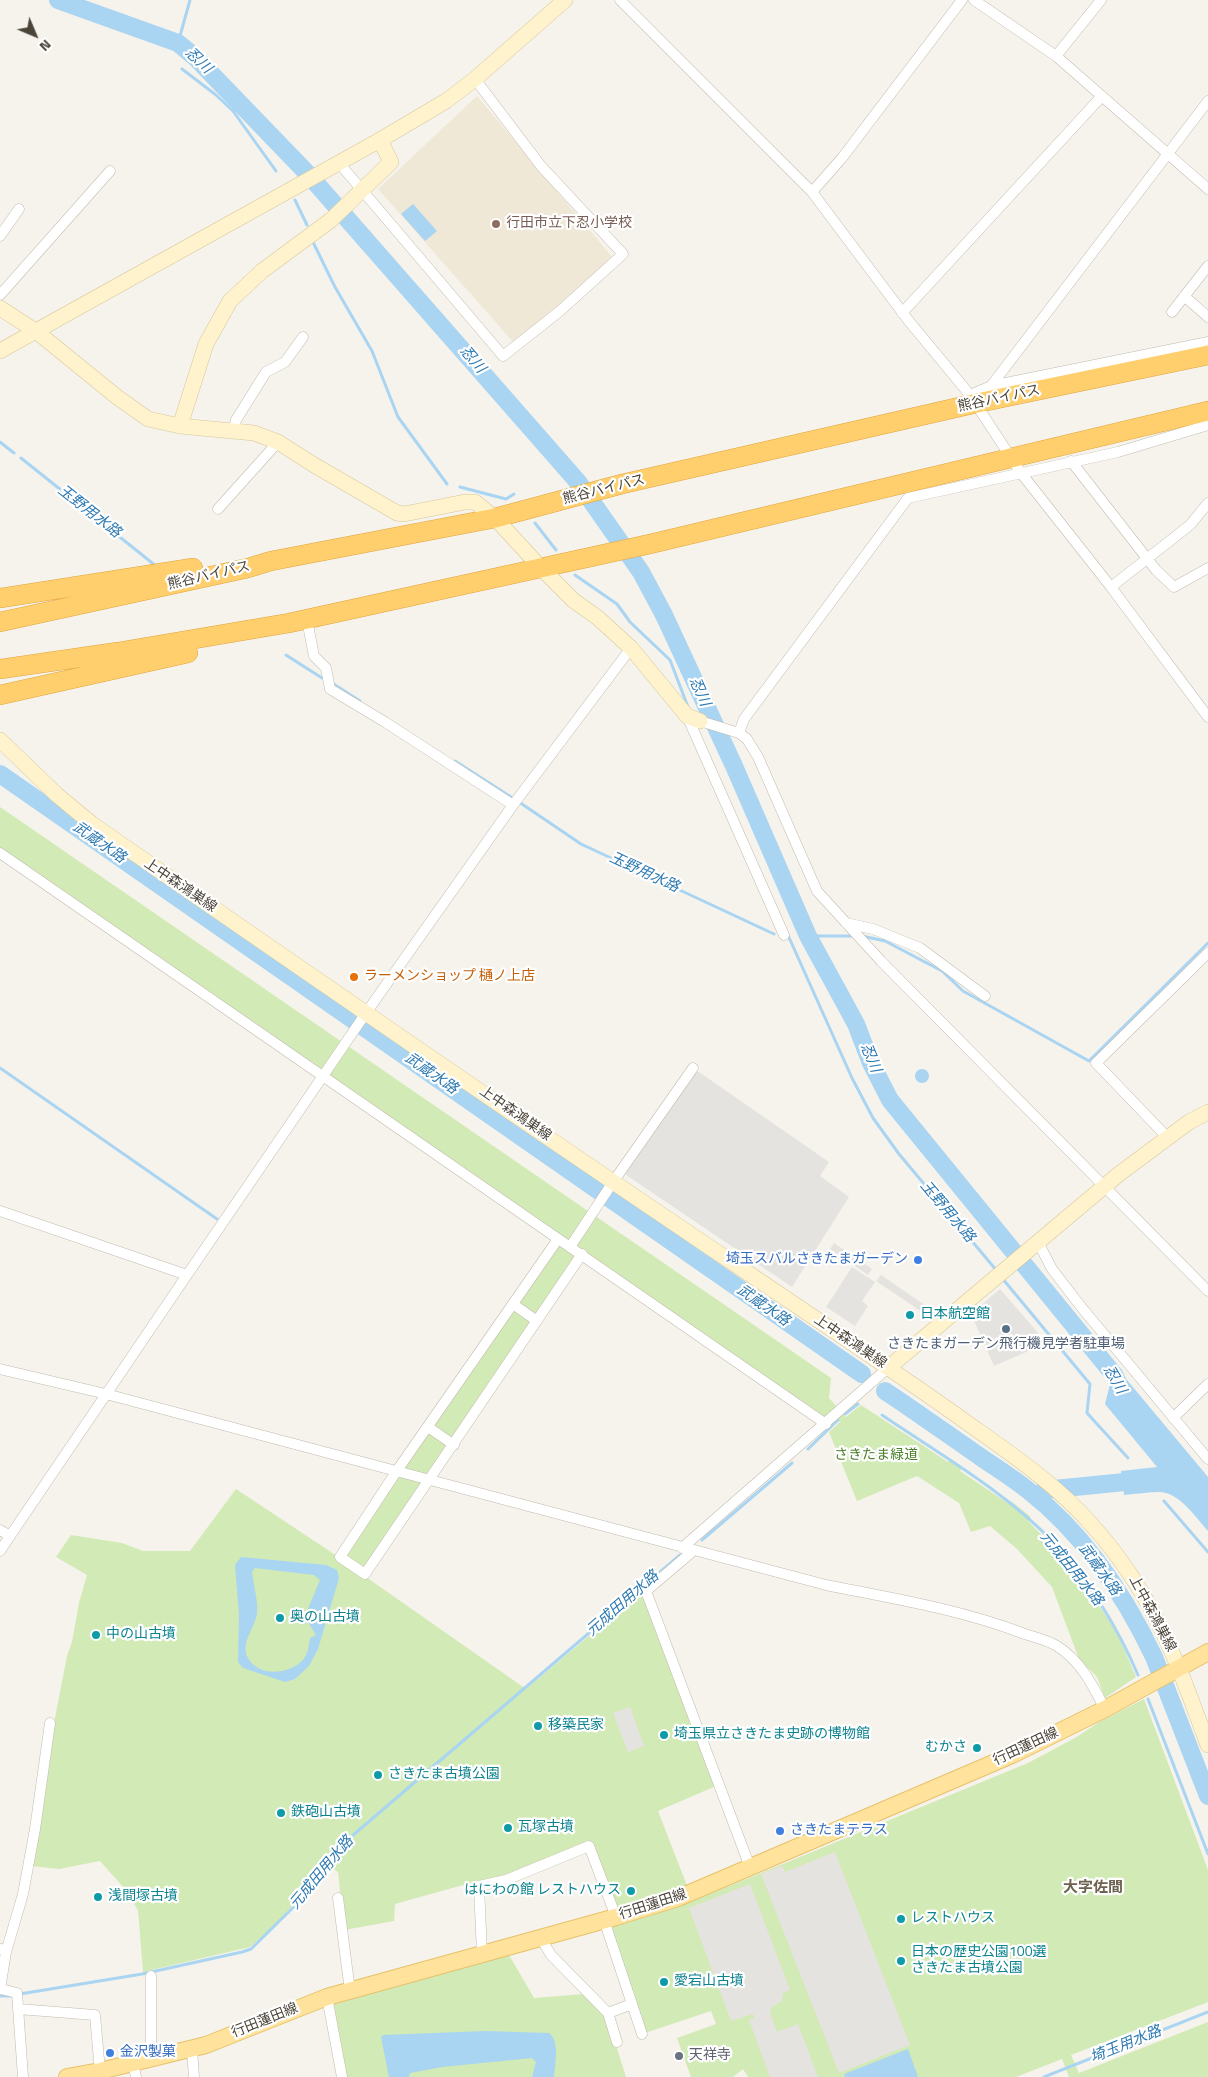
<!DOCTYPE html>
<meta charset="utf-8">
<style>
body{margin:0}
#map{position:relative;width:1208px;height:2077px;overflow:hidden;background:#f6f3ec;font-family:"Titillium Web",sans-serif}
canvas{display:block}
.north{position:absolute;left:10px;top:10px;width:50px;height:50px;-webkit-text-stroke:4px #fff;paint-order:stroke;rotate:135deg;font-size:14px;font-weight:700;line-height:20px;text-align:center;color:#4b4439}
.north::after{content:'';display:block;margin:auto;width:18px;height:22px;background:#4b4439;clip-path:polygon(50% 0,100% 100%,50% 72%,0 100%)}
</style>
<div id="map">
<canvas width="1208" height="2077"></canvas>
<div class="north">N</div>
</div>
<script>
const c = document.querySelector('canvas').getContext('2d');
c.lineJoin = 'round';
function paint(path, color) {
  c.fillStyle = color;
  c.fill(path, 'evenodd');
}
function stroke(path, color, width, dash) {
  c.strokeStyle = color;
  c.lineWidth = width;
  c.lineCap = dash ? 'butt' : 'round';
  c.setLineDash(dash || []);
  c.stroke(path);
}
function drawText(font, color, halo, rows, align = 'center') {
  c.font = font + ' "Titillium Web","Noto Sans JP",sans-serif';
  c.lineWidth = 4.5;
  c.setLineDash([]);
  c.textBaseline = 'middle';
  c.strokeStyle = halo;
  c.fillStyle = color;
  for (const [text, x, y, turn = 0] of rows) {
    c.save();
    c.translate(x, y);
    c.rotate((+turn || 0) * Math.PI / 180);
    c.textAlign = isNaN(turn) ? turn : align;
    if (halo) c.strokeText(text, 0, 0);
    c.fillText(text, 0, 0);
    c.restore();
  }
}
paint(new Path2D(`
 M477,96L613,258L514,343L378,189Z`), '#efe8d6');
paint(new Path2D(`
 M0,807L831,1378L829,1398L846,1417L861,1405L948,1462L950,1459L962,1467L960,1471L1009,1504L1011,1501L1031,1517L1028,1521L1073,1567L1076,1565L1088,1582L1085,1585L1117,1632L1136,1677L1105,1698L1097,1677L1079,1659L1052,1587L1017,1549L990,1526L971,1532L959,1503L917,1476L857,1501L829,1432L840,1422L830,1413L824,1418L587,1254L366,1577L526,1689L641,1592L678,1681L716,1786L658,1811L693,1901L1028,1763L1075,1738L1101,1721L1144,1699L1208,1870V2002L1071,2055L1079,2073L1208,2022V2077H1069L1062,2059L1016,2077H748L743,2069L733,2077H691L677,2038L716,2024L711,2011L645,2033L611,1928L624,1923L592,1842L503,1879L474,1882L395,1904L394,1921L344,1930L338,1872L329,1866L273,1927L250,1947L143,1972L138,1910L124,1888L100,1861L59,1869L31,1866L41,1790L67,1656L72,1642L79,1603L87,1575L56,1557L71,1535L122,1543L143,1551H190L236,1489L337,1556L556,1235L0,850Z
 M509,1955L534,1998L584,1994L607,2017L626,2077H345L333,2004Z`), '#d2eab5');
paint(new Path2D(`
 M699,1072L829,1162L820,1176L849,1197L792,1287L626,1175L628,1166L694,1073Z
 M834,1243L872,1269L868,1275L830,1249Z
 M852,1267L875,1282L862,1301L868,1306L855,1326L826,1307Z
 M881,1275L935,1312L931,1318L876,1281Z
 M1000,1289L1047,1343L994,1366L971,1314Z
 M630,1707L644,1746L628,1752L613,1713Z
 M835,1852L910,2045L839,2073L761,1874L782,1866L785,1872Z
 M750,1884L790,1990L783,1993L782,2001L771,2008L770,2013L777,2032L798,2024L818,2077H770L749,2020L755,2018L753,2014L731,2021L689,1908Z`), '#e5e3e0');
paint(new Path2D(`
 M413,204L437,231L425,241L401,214Z
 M915 1076a7 7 0 1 1 14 0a7 7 0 1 1-14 0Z
 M1122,1374L1208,1477V1531C1196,1518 1180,1493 1160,1492C1148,1492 1136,1494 1124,1495L1121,1471L1157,1467L1105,1404L1110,1384Z
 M241,1557L326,1565L337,1570L339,1578L318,1649L309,1666L295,1679L285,1682L243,1668L238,1662L239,1614L235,1565ZM255,1568L314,1575L320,1580L302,1623L303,1625L308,1622L316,1635L310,1638C309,1645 308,1654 303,1660C290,1674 259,1678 248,1658C240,1643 254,1630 257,1614C259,1604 253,1583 252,1572Z
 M485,2031L549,2033C560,2041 555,2065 554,2077H532L536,2062L532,2058L442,2067L410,2073L409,2077H389L381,2037L383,2035Z
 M908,2049L918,2077H845L844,2074Z`), '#a9d4f2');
stroke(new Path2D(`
 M178,43L190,0
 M182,69L216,95L233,111L276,171
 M295,200L307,225
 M312,240L335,287L372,351L398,417L447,484
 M0,442L14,453
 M21,458L156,566
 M460,487L506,499L514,494
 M535,523L556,550
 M575,575L617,604L630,622L670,660L688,707
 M286,655L322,678
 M332,683L360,701
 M455,761L511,797
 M519,802L581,844L774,934
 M787,933L852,1078L873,1118L899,1154L997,1271
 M808,936H853
 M862,936L885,941L942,971L963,991L1089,1061L1208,943
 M0,1068L217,1219
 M1002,1278L1090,1384L1087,1413L1128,1458
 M845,1414L858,1404
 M882,1415C938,1453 1006,1492 1053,1542C1089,1581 1117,1626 1138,1675
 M808,1449L838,1420
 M1164,1501L1208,1552
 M702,1540L792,1463
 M1148,1699L1208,1854
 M20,1994L142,1974L242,1952L251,1949L313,1888L326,1872L345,1842L680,1555
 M0,1996H11
 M1044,2077L1208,2012`), '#a9d4f2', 3);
stroke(new Path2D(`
 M58,0L178,43L196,58L307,173L578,482L641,572L664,615L734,766L808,936L856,1024L871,1063L890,1100L1115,1376L1126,1401
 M0,774L862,1374
 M885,1391C918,1413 950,1436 982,1458C998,1469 1014,1479 1029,1491C1084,1534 1124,1594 1154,1657L1208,1796
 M1044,1490L1145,1480`), '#a9d4f2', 18);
const street = new Path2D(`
 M620,0L812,192L908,320L970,395L1021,473L1111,587L1208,717
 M974,0L1056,56L1208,189
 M1056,56L1101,0
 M339,163L503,356L560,311L623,254L541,166L475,79
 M812,192L842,158L962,0
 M0,236L19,209
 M0,295L110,171
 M1184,296L1208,317
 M1172,312L1208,266
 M902,313L1102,96
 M991,386L1208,342
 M970,395L991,386L1208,101
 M234,431L236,420L266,372L285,362L303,337
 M1071,461L1156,570L1174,587L1208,568
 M218,509L278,442
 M1111,587L1190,525L1208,503
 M307,620L314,656L326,668L330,689L385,722L513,805
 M687,716L784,935
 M700,721L739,733L747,739L758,757L817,891L881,961L1208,1291
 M739,733L744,719L908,498L1118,452L1208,425
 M0,853L826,1424
 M846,923L873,929L920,948L985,996
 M1167,1137L1096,1063L1208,953
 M0,1211L187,1275L366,1013L513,805L631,648
 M558,1239L396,1472L340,1557L365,1574L582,1254
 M1038,1242L1052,1269L1082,1308L1208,1459
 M570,1247L613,1182L693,1068
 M513,1304L537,1321
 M0,1369L106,1394L826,1585C891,1598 959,1609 1022,1633C1033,1637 1047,1640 1057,1646C1081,1661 1093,1686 1105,1709
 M1173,1418L1208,1384
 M428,1427L454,1445
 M0,1530L10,1536L0,1551
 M10,1536L187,1275
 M682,1548L888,1368
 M693,1551L646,1591L750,1867
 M338,1898L350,1991
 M604,1920L642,2034
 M540,1937L551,1955L608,2013L617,2042
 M6,1952L23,1894L35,1829L50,1723
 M482,1954L479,1886L506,1880L589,1846L616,1917
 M0,1989L6,1952L1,1949
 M1,1989L17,1993L23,2077
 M327,1997L342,2077
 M18,2009L95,2015L100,2071
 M608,2013L632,2004
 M192,2049L194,2077
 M151,2059V1976
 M133,2063L136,2077`);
const secondary = new Path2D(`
 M0,308L37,332L117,397L148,419L180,426L254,433L278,442L314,465L397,513L404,514L465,502H475L495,518L541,568L573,600L598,618L631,648L687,716L700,721
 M0,351L380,140L446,101L475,79L565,0
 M180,426L206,344L230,301L262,271L331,220L391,162L380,140
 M0,740L57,795L92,824C307,973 522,1121 739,1267C813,1317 887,1366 959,1417C1005,1450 1053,1481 1091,1524C1154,1594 1176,1659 1208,1745
 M888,1368L1119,1174L1189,1122L1208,1112`);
const primary = new Path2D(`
 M67,2077L100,2071L206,2045L327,1997L616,1917L678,1898L1012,1755L1105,1709L1208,1652`);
const highway = new Path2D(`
 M0,598L193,568
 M0,622L248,568L271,561L495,518L622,484L977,403L1208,355
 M0,669L118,652L289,623L650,544L1208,411
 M0,695L188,653`);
stroke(street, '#c2bbae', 11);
stroke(secondary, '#d6c79b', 16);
stroke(primary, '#e6c16a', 18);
stroke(highway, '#e0a43c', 20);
stroke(street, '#fff', 10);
stroke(secondary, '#fff3cd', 15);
stroke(primary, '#ffe39c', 16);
stroke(highway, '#ffcf6e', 19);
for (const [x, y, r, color] of [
 [496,224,5,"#8d6e63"],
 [354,977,5,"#e8710a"],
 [918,1260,5,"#3f7fe0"],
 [910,1315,5,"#0f9aa8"],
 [1006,1329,5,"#5c6f8a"],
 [280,1618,5,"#0f9aa8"],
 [96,1635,5,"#0f9aa8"],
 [538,1726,5,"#0f9aa8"],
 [664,1735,5,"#0f9aa8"],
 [977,1748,5,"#0f9aa8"],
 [378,1775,5,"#0f9aa8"],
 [281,1813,5,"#0f9aa8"],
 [508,1828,5,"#0f9aa8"],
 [780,1831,5,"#3f7fe0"],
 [631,1891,5,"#0f9aa8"],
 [98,1897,5,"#0f9aa8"],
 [901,1919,5,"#0f9aa8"],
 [901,1961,5,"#0f9aa8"],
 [664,1982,5,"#0f9aa8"],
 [110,2053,5,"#3f7fe0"],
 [679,2056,5,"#6b7280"]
]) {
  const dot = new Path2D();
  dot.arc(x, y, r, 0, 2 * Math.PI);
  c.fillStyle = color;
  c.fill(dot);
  stroke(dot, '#fff', 2);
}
drawText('14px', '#785e54', '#fff', [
 ["行田市立下忍小学校",506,224]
], 'left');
drawText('14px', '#4b4439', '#fff', [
 ["熊谷バイパス",999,399,-12],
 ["熊谷バイパス",604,490,-14],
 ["熊谷バイパス",209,576,-13],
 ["上中森鴻巣線",180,886,34],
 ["上中森鴻巣線",515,1114,35],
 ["上中森鴻巣線",850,1342,34],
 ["上中森鴻巣線",1152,1614,62],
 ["行田蓮田線",1026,1747,-25],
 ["行田蓮田線",653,1905,-18],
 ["行田蓮田線",265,2021,-22]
]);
drawText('14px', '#c56008', '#fff', [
 ["ラーメンショップ 樋ノ上店",364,977]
], 'left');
drawText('14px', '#366cbe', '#fff', [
 ["埼玉スバルさきたまガーデン",908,1260,"right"],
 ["さきたまテラス",790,1831],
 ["金沢製菓",120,2053]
], 'left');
drawText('14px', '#0d838f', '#fff', [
 ["日本航空館",920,1315],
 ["奥の山古墳",290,1618],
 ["中の山古墳",106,1635],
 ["移築民家",548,1726],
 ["埼玉県立さきたま史跡の博物館",674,1735],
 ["むかさ",967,1748,"right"],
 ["さきたま古墳公園",388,1775],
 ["鉄砲山古墳",291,1813],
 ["瓦塚古墳",518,1828],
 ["はにわの館 レストハウス",621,1891,"right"],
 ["浅間塚古墳",108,1897],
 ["レストハウス",911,1919],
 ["日本の歴史公園100選",911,1953],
 ["さきたま古墳公園",911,1969],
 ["愛宕山古墳",674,1982]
], 'left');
drawText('14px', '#4e5e75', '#fff', [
 ["さきたまガーデン飛行機見学者駐車場",1006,1345]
]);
drawText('14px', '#4a7f2a', '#fff', [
 ["さきたま緑道",876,1456]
]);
drawText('14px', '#5b616d', '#fff', [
 ["天祥寺",689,2056]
], 'left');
drawText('italic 15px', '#2e7ab2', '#fff', [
 ["忍川",198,61,43],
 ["忍川",472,360,49],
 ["玉野用水路",89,512,38],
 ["忍川",699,692,66],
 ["武蔵水路",99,843,35],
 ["玉野用水路",644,873,25],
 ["忍川",870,1058,67],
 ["武蔵水路",431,1074,35],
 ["玉野用水路",947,1212,50],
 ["武蔵水路",763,1306,35],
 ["忍川",1114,1380,59],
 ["元成田用水路",1071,1569,51],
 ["武蔵水路",1099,1570,54],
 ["元成田用水路",623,1604,-41],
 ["元成田用水路",322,1873,-50],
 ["埼玉用水路",1126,2045,-22]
]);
drawText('bold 15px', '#6e6250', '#fff', [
 ["大字佐間",1093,1888]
]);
</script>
